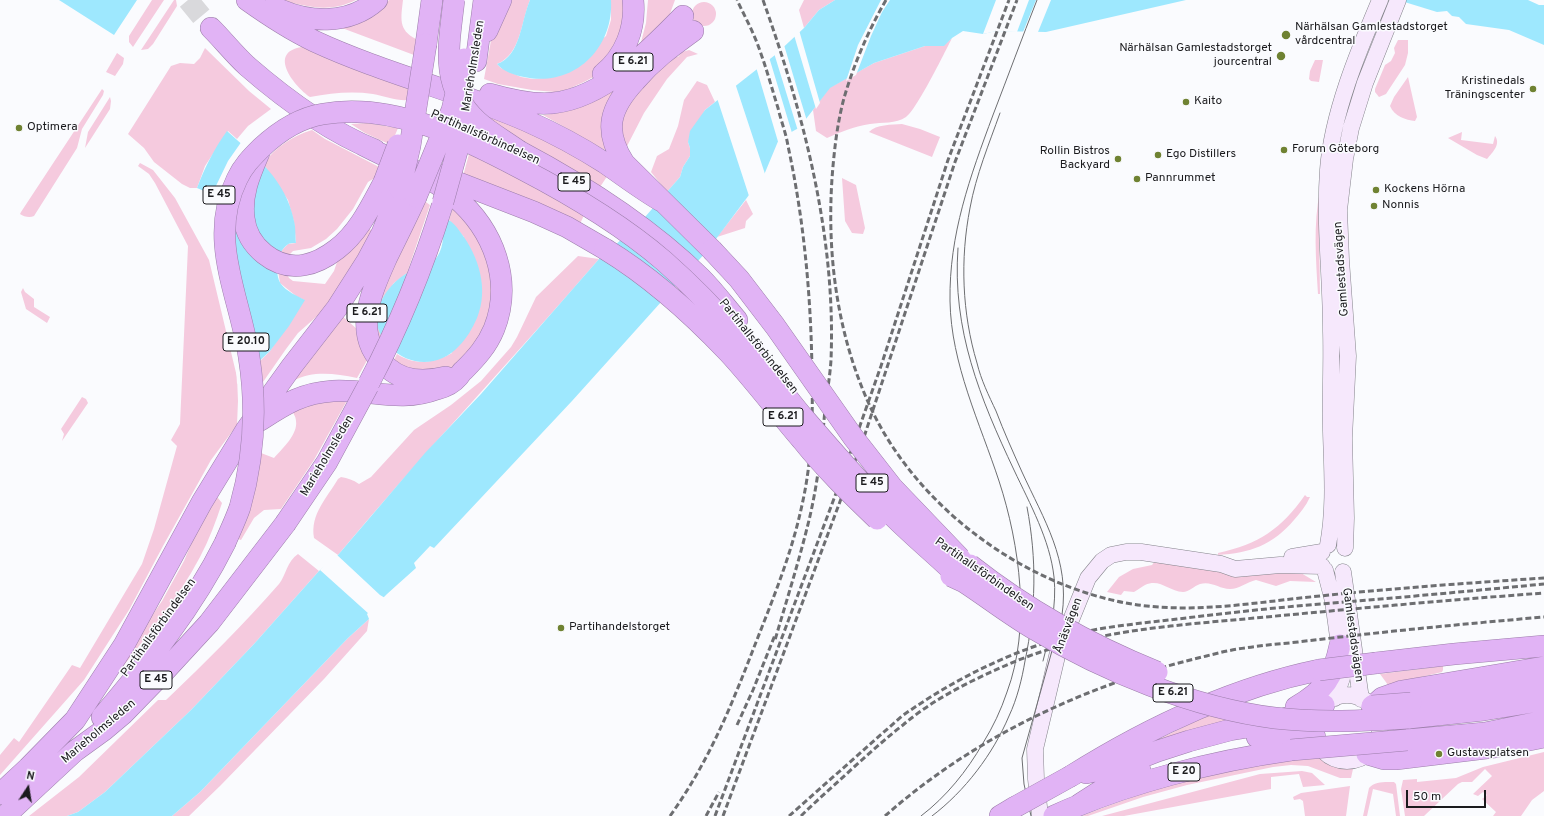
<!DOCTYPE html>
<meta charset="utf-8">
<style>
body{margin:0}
#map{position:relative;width:1544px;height:816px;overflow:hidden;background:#fafbfe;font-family:Overpass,sans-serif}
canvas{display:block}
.north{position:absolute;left:8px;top:768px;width:40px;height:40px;-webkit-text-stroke:3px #fafbfe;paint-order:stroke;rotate:12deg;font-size:11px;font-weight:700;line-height:16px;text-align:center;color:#1b1b1e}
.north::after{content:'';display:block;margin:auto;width:14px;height:18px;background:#1b1b1e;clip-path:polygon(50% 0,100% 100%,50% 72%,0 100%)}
.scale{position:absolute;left:1406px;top:790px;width:80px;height:18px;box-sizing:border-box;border:2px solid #1b1b1e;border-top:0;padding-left:5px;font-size:12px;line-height:14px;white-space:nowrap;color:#1b1b1e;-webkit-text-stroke:3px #fafbfe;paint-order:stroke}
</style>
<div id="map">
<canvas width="1544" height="816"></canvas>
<div class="north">N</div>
<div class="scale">50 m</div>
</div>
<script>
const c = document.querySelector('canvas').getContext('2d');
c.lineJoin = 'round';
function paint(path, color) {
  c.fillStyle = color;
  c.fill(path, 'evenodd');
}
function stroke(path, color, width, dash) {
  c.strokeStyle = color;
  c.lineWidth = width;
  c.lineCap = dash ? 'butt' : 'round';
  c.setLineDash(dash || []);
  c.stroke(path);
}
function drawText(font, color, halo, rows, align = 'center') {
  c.font = font + ' Overpass,sans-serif';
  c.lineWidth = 3;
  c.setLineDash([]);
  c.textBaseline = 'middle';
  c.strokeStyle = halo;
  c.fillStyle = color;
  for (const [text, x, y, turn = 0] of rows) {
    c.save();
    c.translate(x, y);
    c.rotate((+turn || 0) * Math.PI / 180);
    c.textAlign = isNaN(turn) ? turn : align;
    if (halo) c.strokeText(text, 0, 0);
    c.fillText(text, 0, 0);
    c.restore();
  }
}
paint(new Path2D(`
 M152,0H164L133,47L129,42V36Z
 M174,0H176L177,6L153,44L148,49L141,50Z
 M281,0H356C329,13 309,7 281,0Z
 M389,0H403C401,18 398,30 416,39L414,55L342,28L384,5Z
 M507,0H530C521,22 521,54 497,64L501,68L521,77L533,79L553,77L606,36L611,20V0H627L624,33L597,75L584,82L566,90L555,92L532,90L498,84L484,79L494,24Z
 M648,0H675L667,22L640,46L646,23Z
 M804,0H835L819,10L804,28L799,10Z
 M692 14a12 12 0 1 1 24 0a12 12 0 1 1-24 0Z
 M952,38C945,52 916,111 906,117C896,124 882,122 870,124C855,126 841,132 827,138L816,131L813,110L829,88L874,63L925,46H943Z
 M1398,40H1408V53L1405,65L1386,94L1379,97L1375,92V89L1385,65L1391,61L1395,53L1394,48Z
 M302,47L312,49L411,84L408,100C397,101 384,96 373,94C352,91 331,93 310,97C294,86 267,52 302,47Z
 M205,48L249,91L271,109L248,126L237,139L228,131L205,166L197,188H190L182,184L154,162L144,148L128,134L171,66L180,63L194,64L200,58Z
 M689,50L698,54L687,57L667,79L644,113L624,152L618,134L632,92L677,56L678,57L682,52Z
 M117,53L124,58L123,64L115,76L106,72Z
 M1315,60H1323L1319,82L1311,81L1309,79L1310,71Z
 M625,77L608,148L605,150L543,115C561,113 579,110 595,100C605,94 615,85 625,77Z
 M1408,77L1417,117L1415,121C1406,120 1394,116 1390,106L1394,97Z
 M697,81L707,85L715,102L705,110L688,142L690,148V156L683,167L680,177L667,192L651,172L657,156L669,149L678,126L684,100Z
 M102,89L104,91L103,95L82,129L77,148L34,216C30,218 24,217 20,214L21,212Z
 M110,97L111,101L110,109L85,148L88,132Z
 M481,114L519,124L608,175L600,187L515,139Z
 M367,123L398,128L391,145L365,133L351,124Z
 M902,124L920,129L940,137L932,157L869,132C876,124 892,125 902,124Z
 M312,130L325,139L381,168L379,180L373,179L368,182L353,209L337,229L326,239L311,248L293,251L288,256L280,252L288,244L296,243L294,222L288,200L263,164C276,147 292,136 312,130Z
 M1462,132L1461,140L1493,144L1495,136C1501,144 1493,152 1487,159L1477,155L1448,138Z
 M469,154L508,172L584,215L580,224L463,176Z
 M140,163L153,170L175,198L209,260L237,377L238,401L237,425L211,460L163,546L129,610L84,680L0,775V755L14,738L19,742L72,665L80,668L142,564L154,529L177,446L171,440L180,424L188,246L155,183L149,174L138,166Z
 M842,178L856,185L865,228L863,234L852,233L845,221Z
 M1320,191L1319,228L1320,294H1318C1316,260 1313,224 1320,191Z
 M423,200L430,205L407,273L394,283L383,298L379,308L381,335L376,343L373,311Z
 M746,200L753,214L746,221L745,228L717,237Z
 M453,207C466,223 480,238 487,257C499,288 491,317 474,344C468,353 462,361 454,367C447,371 438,373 430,374C421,375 402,367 392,364L397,354C415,366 434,363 452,353L464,237L449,220Z
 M366,226L372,231L358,258L324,310L298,333L286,349L263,382L260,361L270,351L304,300L296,296L280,283L278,271L287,274L289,278L293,281L325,284L334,271L338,259Z
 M578,256L599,259C513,359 422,454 338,555L314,538C310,514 327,498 338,479L341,477C348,478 353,480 359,484L371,477L414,430L451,405L481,381L511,347L517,337L536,297Z
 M23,288L25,292L34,299V307L50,317L47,323L26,309L21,292Z
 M341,315L357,329L369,357L357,378C335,374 314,370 293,381Z
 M82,397L86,399L88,403L62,441L64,434L61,429Z
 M349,397L314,460L281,509L264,510L254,518L241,540L238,539L249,507L261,453L274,458C283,448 298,434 296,421C296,416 292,411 289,407Z
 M1305,495L1307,497H1310C1306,506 1300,513 1294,520C1273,545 1250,553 1218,555V553C1259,544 1281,529 1305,495Z
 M215,497L218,498L222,503C216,521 209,540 200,557C177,601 144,639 114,678L139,635L162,601L184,561L199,525Z
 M298,554L319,571L254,644L191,710L105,792L78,812L67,816H29L79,777L158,700H166C205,663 243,625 279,584C286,575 287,561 298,554Z
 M1155,561L1296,570L1316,582L1290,581L1276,586L1256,580C1247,582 1239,589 1230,589C1219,589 1212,581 1200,584C1194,586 1189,592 1183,592C1168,591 1160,578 1145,585C1141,587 1138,590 1134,592L1124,591L1121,595L1107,592L1119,577L1133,569L1152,565Z
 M369,619L367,631L324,679L220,786L189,816H172L200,792L348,638Z
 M1443,666V670L1442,672L1389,685H1388L1380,674Z
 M1208,715L1234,722L1119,759Z
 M1544,752V791L1532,800L1521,816H1493L1496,812L1482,799L1487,795L1483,792L1478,796L1473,794L1492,776L1485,769L1472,782H1462L1458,784L1424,816H1405L1401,789L1403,780L1417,779V782L1456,778L1483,767Z
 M1319,755C1327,766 1339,770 1353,769L1351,778H1340L1308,766L1291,765L1273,767L1187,785L1143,797L1088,816H1082C1127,798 1174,782 1222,772C1254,765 1287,761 1319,755Z
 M1302,771L1312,773L1325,785L1303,787L1299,774L1271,777V789L1124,816H1102L1260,774Z
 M1394,782L1396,784L1400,816H1396L1393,794L1373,789L1367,816H1363L1369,788C1375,781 1385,782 1394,782Z
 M1350,786L1346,816H1305L1303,801L1300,799L1294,800L1293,797L1301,793Z`), '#f5cade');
paint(new Path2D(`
 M59,0H137L114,35Z
 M530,0H611C614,49 573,88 524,77C514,75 504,72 497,64C521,56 521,20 530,0Z
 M835,0H1186L1046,32L996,31L983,34L963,31L952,38L944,46H925L874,63L830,88L799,128L795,130L779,139L764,175L707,251L572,401L434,548L430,546L414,563L416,568L387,594L367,614L369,619L348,638L200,792L172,816H67L78,812L105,792L191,710L254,644L319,571L338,555L425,453L481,394L599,259L638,225L680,177L683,167L690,156V148L688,142L690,131L705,110L775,55L804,28L819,10Z
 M1398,0H1528L1539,5H1544V45L1509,30L1466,24L1459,17L1452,16L1447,11L1437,12Z
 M227,131C257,158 286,180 294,221C296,228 295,236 296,243C293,243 289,243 287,245C277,252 274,274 281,284C286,291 297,296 305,300L289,326L270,351L237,382L238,365L216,196L197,188C205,167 214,149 227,131Z
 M443,218C452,220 456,226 461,233C479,257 489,289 477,318C472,329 467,338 459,346C440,367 409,367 390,347C383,339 377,332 377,320C377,299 393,280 411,271C420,266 432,264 437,257C445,245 443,232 443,218Z`), '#9ee8fe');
paint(new Path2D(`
 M881,0H890L882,12L871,36L856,75L846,81L858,45Z
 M996,0H1029L1017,32L997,31L983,34Z
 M1036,0H1051L1038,32H1023Z
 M799,30L820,103L816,109L794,35Z
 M784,45L807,121L801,130L798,131L774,53Z
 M769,57L792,133L780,140L779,145L756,67Z
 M735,83L766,177L753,195L749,196L717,98Z
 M242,141L264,162L259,169L250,221L280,262L236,208L234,251L259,365L237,384L236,366L213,273L209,227L214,190L228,161Z
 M336,554L380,595L385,598L369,614L320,570Z`), '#fafbfe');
stroke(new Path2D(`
 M188,0L211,28`), '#d9d9dc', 21, [21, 10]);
const secondary = new Path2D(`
 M1328,545C1335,507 1332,469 1331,431C1330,397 1332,364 1331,331C1331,277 1324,224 1328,170C1332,114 1358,52 1380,0
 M1345,548L1346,518L1344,438L1348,356L1341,260L1339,210L1345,159L1351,128L1365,83L1398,0
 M1292,557L1322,552
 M1325,570L1333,601L1342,666V678L1335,698
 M1343,572L1361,699
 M1314 728a33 33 0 1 1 66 0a33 33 0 1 1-66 0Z
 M1040,816L1036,779L1035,749L1058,652L1088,578L1102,561L1111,555L1126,552H1141L1221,564L1235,569L1280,565L1322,566`);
const highway = new Path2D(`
 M247,0C268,15 291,30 314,41C383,73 458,91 527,121C554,133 580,147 605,163C624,176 642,190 663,202
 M274,7C307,23 348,26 377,0
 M211,28C223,40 234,54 247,66C285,99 328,131 375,150
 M487,31L501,0
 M693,31C671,47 653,60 635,81C610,108 603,130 624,163L712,250
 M426,44L432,0
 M476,61L484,0
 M603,74C625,56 636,28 633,0
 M490,94C511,100 532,105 553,103C603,98 650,50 683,16
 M519,151C585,186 648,226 701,278C714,291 725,306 737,320
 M259,153C250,174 241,194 244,218C247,246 275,270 304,265C316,263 328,256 337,249C359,232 371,206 384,182
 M436,174L534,212L567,227L605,249
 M416,197C407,217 397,237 387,257C371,293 350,337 388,368C404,382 426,382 446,377
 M259,421C284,405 301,393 333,391C370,389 400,403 437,389C445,387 453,383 458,377C460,375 461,372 464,370C476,358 487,346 494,329C513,281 494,230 455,197C429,175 394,161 363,145
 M1376,663L1454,654L1544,646
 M1422,702L1479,695L1544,684
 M1296,707C1325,690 1333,678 1340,645
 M1372,707L1382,698L1402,691L1544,667
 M102,717C148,663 193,607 225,543
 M1408,718L1484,710L1544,700
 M1257,737L1285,734L1315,737
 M1407,740L1485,733L1544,721
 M1367,754L1384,759H1396L1495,747L1544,737
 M1086,773L1122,765L1158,751L1189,741L1230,730L1267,724L1296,715L1324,705
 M1071,776C1146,729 1232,688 1319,670
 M0,794L28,768L75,720L124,645L202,502L246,430L292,366L337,308L367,261L382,233L400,189
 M1080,804L1119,779L1140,770
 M5,816L75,751L104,730L123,714L162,674L209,623L285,524
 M1000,816L1015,807
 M1054,816C1126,783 1213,761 1291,750`);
stroke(secondary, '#84848b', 17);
stroke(highway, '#9c7eaa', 22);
stroke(secondary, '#f6e8fc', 16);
stroke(highway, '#e1b3f5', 21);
stroke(new Path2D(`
 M1000,113C989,144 976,175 970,208C960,259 962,313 977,363C981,380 989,396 996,411C1004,432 1013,452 1022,472C1044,520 1070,560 1062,615L1022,758L1024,784L1031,816
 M958,248C952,330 980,398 1014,470C1030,504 1050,540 1054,577C1057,605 1050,634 1043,661
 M921,816C946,797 967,771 983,743C993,727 1001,710 1007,692C1031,628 1020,545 999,481C980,423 951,364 950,301C949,234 970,177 993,115C1008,76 1022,38 1037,0
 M932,816C965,791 993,754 1009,716C1017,699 1022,679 1025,661C1036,608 1037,560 1027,507`), '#6d6e71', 1);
stroke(new Path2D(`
 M763,0C804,115 836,237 831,360C830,376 827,393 825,409C822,445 818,481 810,516C800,558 787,599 775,640
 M886,0C868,31 854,64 844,98C839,117 836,136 834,156C825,239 834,327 869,404C914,504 1019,583 1126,603C1191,615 1256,602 1320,596C1395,588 1469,583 1544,578
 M737,725L753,690L775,635
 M670,816C707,764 728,714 751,655C770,606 791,557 802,505C812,461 813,417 812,372C811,296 804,220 788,146C786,133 781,121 778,108C772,89 767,70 760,51C754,33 745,17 737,0
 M706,816L719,792
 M715,816L838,488L881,366L948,160L1009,0
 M723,816L864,437L955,162L1017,0
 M789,816L902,716C953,680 1007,653 1067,636C1100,627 1135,624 1169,620C1219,614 1270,608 1321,604C1396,598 1470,591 1544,584
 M801,816C818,799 836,784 854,767C870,753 886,738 903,725C931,701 966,683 1000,668C1080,631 1169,626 1255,618C1351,609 1448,600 1544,593
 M885,816C972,739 1081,687 1194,659C1211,655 1228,650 1245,648C1263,645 1280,644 1298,642C1380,632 1462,624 1544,617`), '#6d6e71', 3, [6, 3]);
const highwayBridge = new Path2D(`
 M454,0C449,45 439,86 477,121C489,132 505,141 519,151
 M384,182L398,145
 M400,189L410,146L426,44
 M416,197L452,110L464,59
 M443,202L464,126
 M605,249C651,277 691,313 728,352C754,380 777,411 802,440C825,469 851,494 877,519
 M712,250L739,279L775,326L853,437L892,487L960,558
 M369,383C399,326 423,267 442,206
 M285,524L327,462L368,386
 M225,543C230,531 236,519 240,507C254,458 257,408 249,357C240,296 207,240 237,179C243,166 251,158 261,148C279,131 299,118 323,114C393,102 462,137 522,169C572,195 621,224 664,261C690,284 715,309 738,336C761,362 781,391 804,418C831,449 858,481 887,510C911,535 939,557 964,582
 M970,565C1027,610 1090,645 1157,672
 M951,576L964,582C987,597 1010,615 1034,629C1104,671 1194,708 1275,718C1319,723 1363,721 1408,718
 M1319,670L1376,663
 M1372,706L1411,703
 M1291,750L1407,740
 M1015,807L1071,776`);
stroke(highwayBridge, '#9c7eaa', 22, []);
stroke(highwayBridge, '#e1b3f5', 21);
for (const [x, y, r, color] of [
 [1286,35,5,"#6f8232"],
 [1281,56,5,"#6f8232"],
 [1533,89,4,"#6f8232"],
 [1186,102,4,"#6f8232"],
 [19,128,4,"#6f8232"],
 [1284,150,4,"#6f8232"],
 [1158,155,4,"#6f8232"],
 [1118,159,4,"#6f8232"],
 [1137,179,4,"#6f8232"],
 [1376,190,4,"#6f8232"],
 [1374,206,4,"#6f8232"],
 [561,628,4,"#6f8232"],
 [1439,754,4,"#6f8232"]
]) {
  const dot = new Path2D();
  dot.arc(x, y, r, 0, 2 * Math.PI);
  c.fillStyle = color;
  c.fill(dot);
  stroke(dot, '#fafbfe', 1.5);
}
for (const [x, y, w] of [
 [633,62,40],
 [574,182,32],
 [219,195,32],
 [367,313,40],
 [246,342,46],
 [783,417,40],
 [872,483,32],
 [156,680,32],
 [1173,693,40],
 [1184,772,32]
]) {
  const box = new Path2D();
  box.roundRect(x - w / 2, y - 9, w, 18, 3);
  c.fillStyle = '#fafbfe';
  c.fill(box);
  stroke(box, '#1b1b1e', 1);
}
drawText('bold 11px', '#1b1b1e', null, [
 ["E 6.21",633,62],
 ["E 45",574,182],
 ["E 45",219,195],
 ["E 6.21",367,313],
 ["E 20.10",246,342],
 ["E 6.21",783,417],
 ["E 45",872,483],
 ["E 45",156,680],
 ["E 6.21",1173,693],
 ["E 20",1184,772]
]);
drawText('12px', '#1b1b1e', '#fafbfe', [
 ["Närhälsan Gamlestadstorget",1295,28],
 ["vårdcentral",1295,42],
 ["Närhälsan Gamlestadstorget",1272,49,"right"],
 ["jourcentral",1272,63,"right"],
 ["Kristinedals",1525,82,"right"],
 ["Träningscenter",1525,96,"right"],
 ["Kaito",1194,102],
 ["Optimera",27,128],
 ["Forum Göteborg",1292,150],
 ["Rollin Bistros",1110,152,"right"],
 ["Backyard",1110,166,"right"],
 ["Ego Distillers",1166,155],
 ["Pannrummet",1145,179],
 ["Kockens Hörna",1384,190],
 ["Nonnis",1382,206],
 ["Partihandelstorget",569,628],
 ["Gustavsplatsen",1447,754]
], 'left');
drawText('12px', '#1b1b1e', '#fafbfe', [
 ["Marieholmsleden",474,66,-81],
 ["Partihallsförbindelsen",485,138,24],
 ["Gamlestadsvägen",1342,269,-94],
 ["Partihallsförbindelsen",758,347,51],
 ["Marieholmsleden",328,456,-59],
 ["Partihallsförbindelsen",984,575,35],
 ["Ånäsvägen",1069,626,-69],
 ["Partihallsförbindelsen",159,628,-54],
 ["Gamlestadsvägen",1352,635,82],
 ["Marieholmsleden",99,732,-40]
]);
</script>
